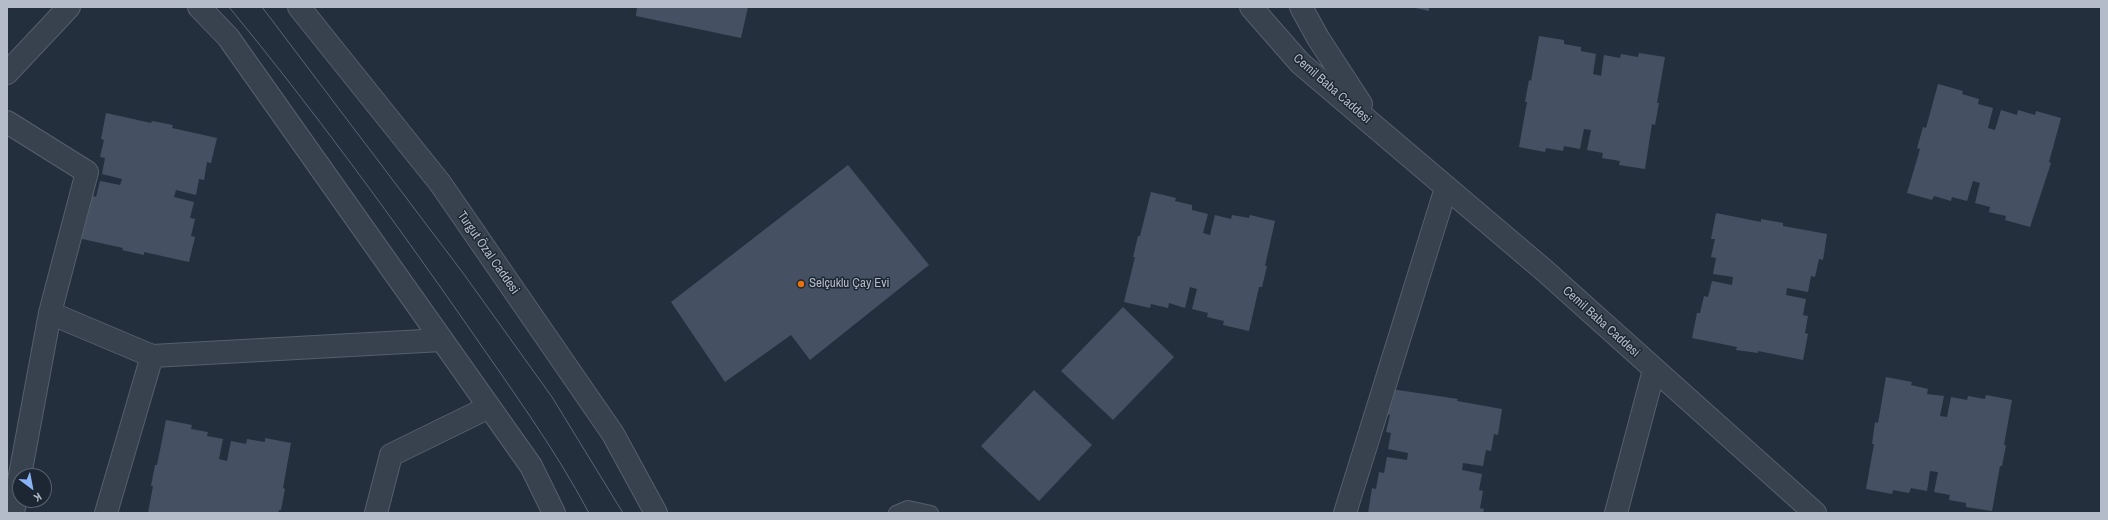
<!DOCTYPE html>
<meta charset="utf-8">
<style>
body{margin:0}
#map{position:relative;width:2108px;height:520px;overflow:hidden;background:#242f3e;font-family:"Archivo Narrow",sans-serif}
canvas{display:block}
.frame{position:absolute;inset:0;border:8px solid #b4bcc9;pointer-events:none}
.north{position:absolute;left:12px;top:468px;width:40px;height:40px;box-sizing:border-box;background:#1d2633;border:1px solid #59626f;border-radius:50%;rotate:148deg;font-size:11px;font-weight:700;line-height:16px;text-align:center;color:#b4bcc9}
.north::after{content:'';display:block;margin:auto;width:14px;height:18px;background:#8ab4f8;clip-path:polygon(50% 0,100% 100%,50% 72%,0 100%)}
</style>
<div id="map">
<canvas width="2108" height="520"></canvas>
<div class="frame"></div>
<div class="north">K</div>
</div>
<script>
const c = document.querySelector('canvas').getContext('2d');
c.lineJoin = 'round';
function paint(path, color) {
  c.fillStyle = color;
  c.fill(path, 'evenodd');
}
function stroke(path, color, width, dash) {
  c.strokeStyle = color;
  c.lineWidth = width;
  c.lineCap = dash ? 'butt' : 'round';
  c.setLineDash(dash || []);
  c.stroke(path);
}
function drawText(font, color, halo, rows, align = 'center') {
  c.font = font + ' "Archivo Narrow",sans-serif';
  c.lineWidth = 3;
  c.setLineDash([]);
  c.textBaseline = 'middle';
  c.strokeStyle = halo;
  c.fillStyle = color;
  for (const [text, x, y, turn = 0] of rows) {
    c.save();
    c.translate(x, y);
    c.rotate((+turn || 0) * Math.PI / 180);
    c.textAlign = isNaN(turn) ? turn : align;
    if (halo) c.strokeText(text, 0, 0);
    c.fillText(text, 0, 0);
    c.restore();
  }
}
paint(new Path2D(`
 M637,7H748L741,38L636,16Z
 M1411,7H1429V11Z
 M1539,36L1564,40V44L1581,47V51L1596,54L1593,74L1601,76L1604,55L1620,58L1621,54L1638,57L1639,53L1665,57L1657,103H1659L1655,125L1652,124L1645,169L1619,165L1620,161L1602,158L1603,153L1587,150L1591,130L1584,129L1580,149L1564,146L1563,151L1546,148L1545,152L1519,147L1527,102H1525L1529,80L1531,81Z
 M1938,84L1963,91L1962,94L1979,99L1978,104L1993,108L1988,128L1995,130L2001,110L2017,115L2018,110L2035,115L2036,111L2061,118L2049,162L2051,163L2030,227L2005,220L2006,216L1989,212L1990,207L1975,203L1980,183L1973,181L1967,201L1952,197L1951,201L1934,196L1932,200L1907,193L1920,149L1917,148L1923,127L1926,128Z
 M106,113L151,123L152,121L173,125L172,128L217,138L211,163L207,162L204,180L199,179L196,195L176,190L174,197L194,202L190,218L195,219L191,236L195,237L189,262L144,252V255L122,250L123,248L78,238L84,212L88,213L92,195L96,197L100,181L120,185L122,179L102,174L105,158L100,157L104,140L101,139Z
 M848,165L929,265L810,360L791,335L725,382L671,302Z
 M1151,192L1176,198L1175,201L1192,205V210L1208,214L1203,233L1210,235L1215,215L1231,219L1232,215L1249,218L1250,215L1275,221L1265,266H1267L1262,287H1259L1249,331L1223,325L1224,321L1207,317L1208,313L1192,309L1197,289L1190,287L1185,308L1169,303L1168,308L1151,304L1150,308L1124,302L1135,257H1133L1138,236H1140Z
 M1716,213L1761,222V219L1783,223V226L1827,234L1823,260L1819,259L1815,277L1811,276L1808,292L1787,288L1786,295L1806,299L1803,315L1808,316L1805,333L1808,334L1803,360L1758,351V353L1736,350L1737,347L1692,338L1697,313H1700L1704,296L1708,297L1712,281L1732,285L1733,277L1713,274L1716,258L1711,257L1715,239H1711Z
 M1123,307L1174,357L1113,420L1061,371Z
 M1886,377L1912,382L1911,385L1928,389L1927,394L1944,396L1940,416L1947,417L1951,397L1967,400L1968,396L1985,399L1986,395L2012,400L2004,445H2006L2002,466H2000L1992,511L1966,507V503L1949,500L1950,495L1934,492L1938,472L1930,471L1927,491L1911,488L1909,493L1893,490L1892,494L1866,489L1874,444H1872L1875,422L1878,423Z
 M1391,389L1458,399L1457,401L1502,409L1498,435L1494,434L1491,451L1486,450L1483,466L1463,463L1462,470L1482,474L1479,490L1483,491L1480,508L1484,509L1483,513H1368L1372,488L1376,489L1379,472L1384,473L1387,457L1407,460L1408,453L1388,449L1391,433L1386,432L1390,415L1386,414Z
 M1034,390L1092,445L1039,501L981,446Z
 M166,420L192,425L191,429L208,432L207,436L223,439L219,459L227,461L231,441L246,444L247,439L265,442V438L291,443L283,488L285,489L281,510H279L278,513H148L153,486H151L155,465H157Z`), '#455162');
const service = new Path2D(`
 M896,513L908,508L931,513`);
const minor = new Path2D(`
 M1251,7L1300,63L1545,271L1815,513
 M1301,7L1318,38L1361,104
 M7,73L69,7
 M7,122L87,172L50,313L152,356L442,340
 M13,513L50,313
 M106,513L152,356
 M376,513L391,455L489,407
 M1345,513L1446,188
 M1616,513L1654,370`);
const tertiary = new Path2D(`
 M199,7L228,37L531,466L554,513
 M299,7L440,183L613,434L656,513`);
stroke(service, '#565f6c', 16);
stroke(minor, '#565f6c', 24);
stroke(tertiary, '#565f6c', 24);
stroke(service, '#38414e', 14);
stroke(minor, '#38414e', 22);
stroke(tertiary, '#38414e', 22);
stroke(new Path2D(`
 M229,7C313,109 391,216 467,325C509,386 554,447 589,513
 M262,7L463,273L552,397L623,513`), '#5a6575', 1);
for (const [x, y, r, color] of [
 [801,284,4,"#e8710a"]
]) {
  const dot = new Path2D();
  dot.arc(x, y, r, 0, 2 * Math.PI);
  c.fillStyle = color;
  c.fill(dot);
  stroke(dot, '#1d2633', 1.5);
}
drawText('13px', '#b4bcc9', '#1d2633', [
 ["Cemil Baba Caddesi",1332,89,41],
 ["Turgut Özal Caddesi",488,253,55],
 ["Cemil Baba Caddesi",1601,322,42]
]);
drawText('13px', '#b4bcc9', '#1d2633', [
 ["Selçuklu Çay Evi",809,284]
], 'left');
</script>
